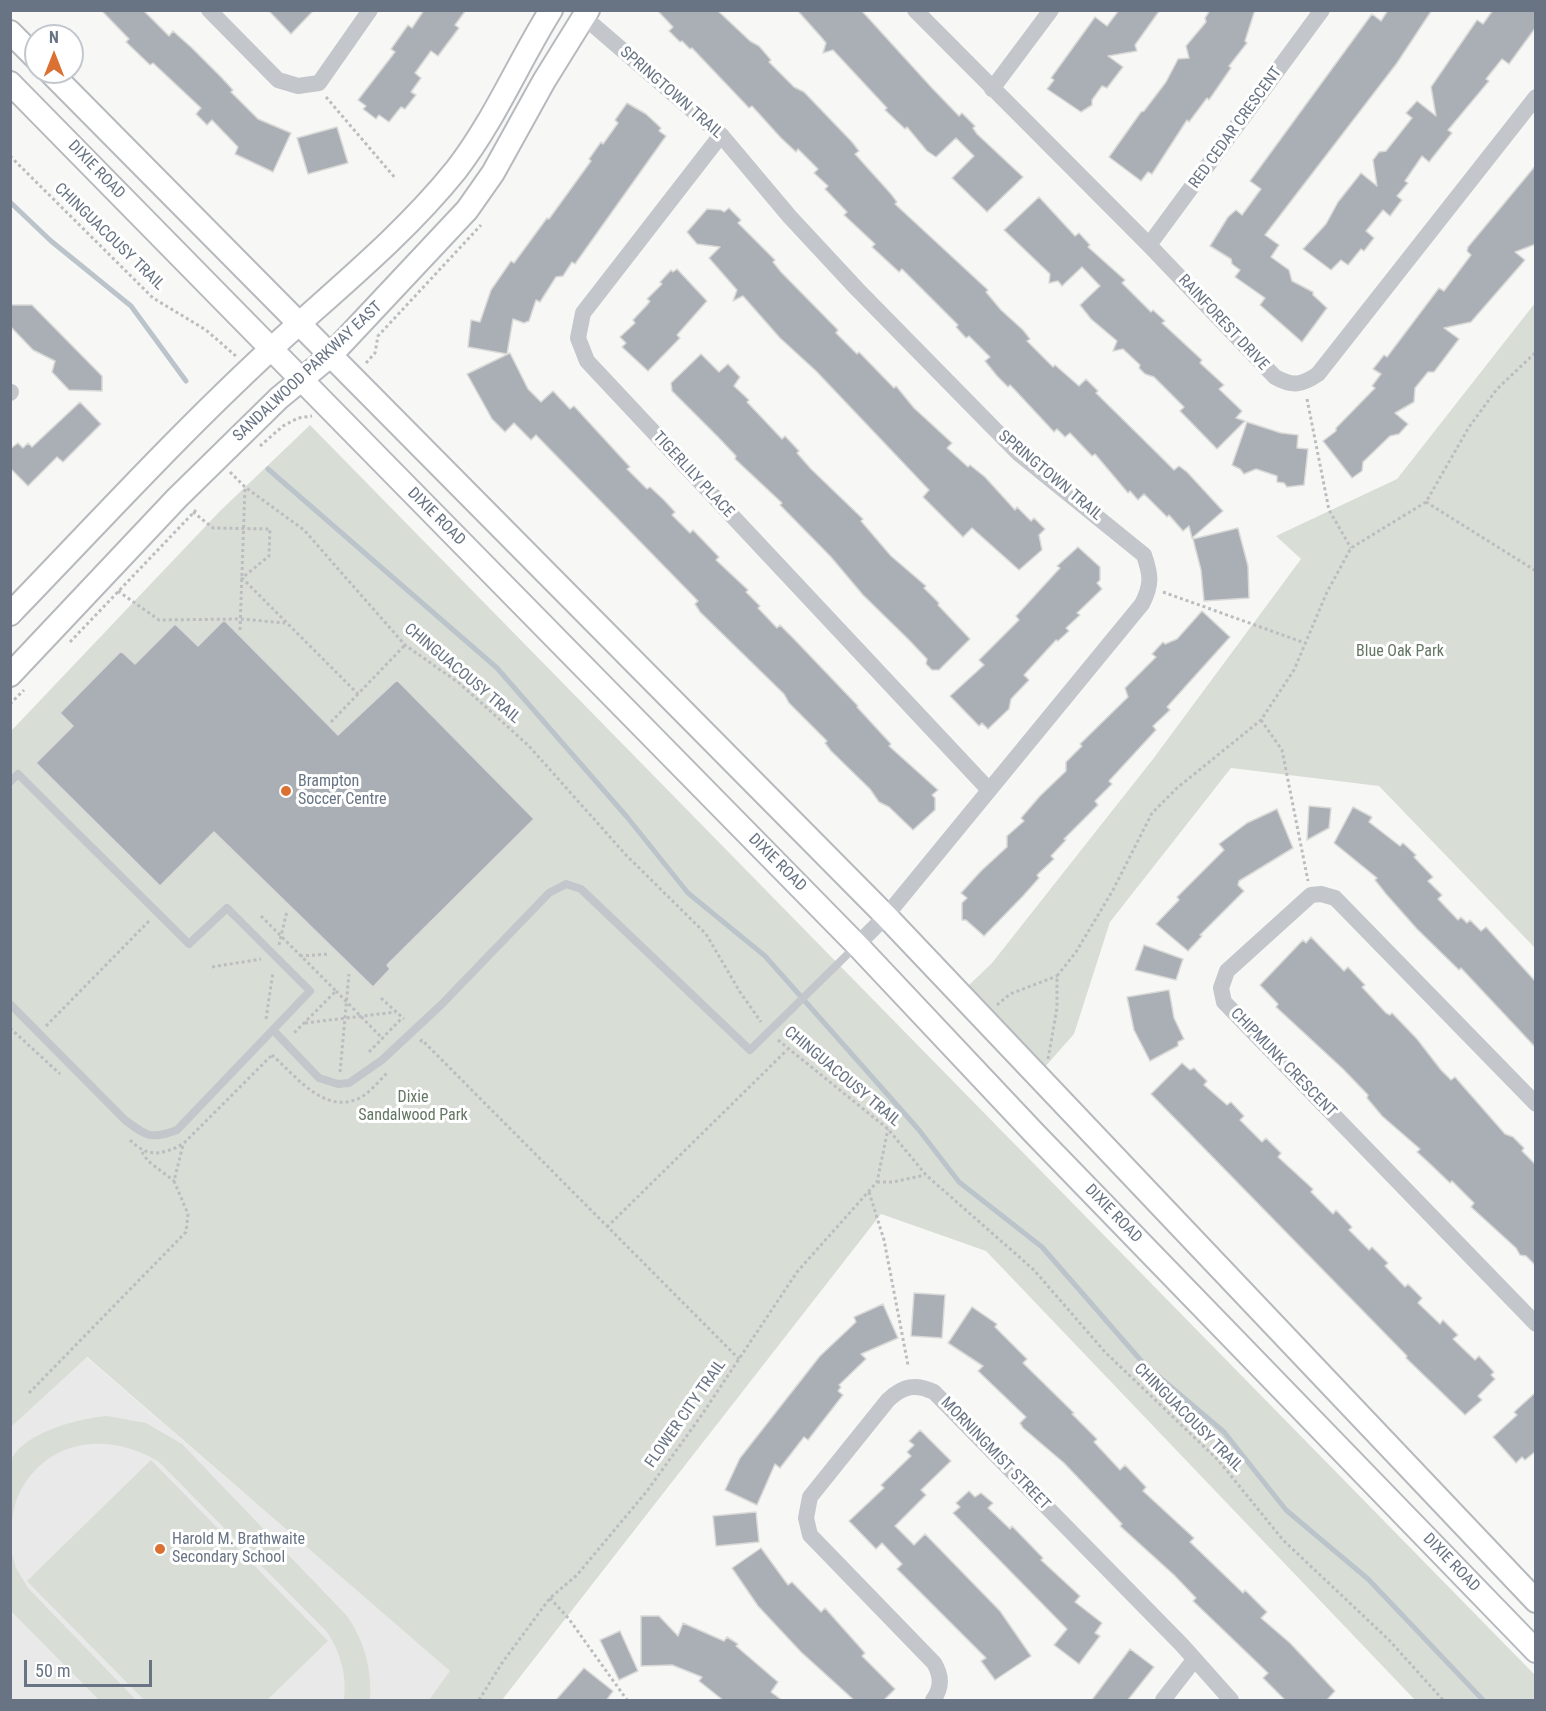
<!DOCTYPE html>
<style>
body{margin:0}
#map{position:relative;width:1546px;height:1711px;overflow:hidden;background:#f7f8f5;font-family:"Roboto Condensed",sans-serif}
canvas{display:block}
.frame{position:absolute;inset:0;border:12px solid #687484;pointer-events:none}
.north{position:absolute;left:24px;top:24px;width:60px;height:60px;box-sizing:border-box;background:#fff;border:2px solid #c3c7ce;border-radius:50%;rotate:0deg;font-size:16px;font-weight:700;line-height:24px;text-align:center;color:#687484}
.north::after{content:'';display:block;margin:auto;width:21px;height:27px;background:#da7032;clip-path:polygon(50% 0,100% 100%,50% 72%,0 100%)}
.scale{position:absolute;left:24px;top:1660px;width:128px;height:27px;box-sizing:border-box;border:3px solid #687484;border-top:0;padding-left:8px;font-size:18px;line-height:21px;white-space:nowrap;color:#687484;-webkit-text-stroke:4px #fff;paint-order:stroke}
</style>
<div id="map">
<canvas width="1546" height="1711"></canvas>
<div class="frame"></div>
<div class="north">N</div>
<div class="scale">50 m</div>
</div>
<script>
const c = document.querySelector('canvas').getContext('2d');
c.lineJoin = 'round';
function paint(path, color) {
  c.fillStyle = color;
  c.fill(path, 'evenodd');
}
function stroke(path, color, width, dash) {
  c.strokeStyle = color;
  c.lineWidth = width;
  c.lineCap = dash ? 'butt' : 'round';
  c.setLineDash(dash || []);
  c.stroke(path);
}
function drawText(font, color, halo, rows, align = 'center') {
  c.font = font + ' "Roboto Condensed",sans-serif';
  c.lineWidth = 6;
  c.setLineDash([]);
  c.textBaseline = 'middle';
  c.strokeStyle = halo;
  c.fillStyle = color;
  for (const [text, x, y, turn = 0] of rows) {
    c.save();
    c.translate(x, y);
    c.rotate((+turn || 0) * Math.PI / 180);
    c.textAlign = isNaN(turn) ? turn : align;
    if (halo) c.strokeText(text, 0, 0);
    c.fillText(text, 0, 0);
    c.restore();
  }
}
paint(new Path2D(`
 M86,1357L451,1671L429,1700H11V1427Z`), '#e8e9e8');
paint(new Path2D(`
 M1535,303V948L1379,786L1231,768L1110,922L1074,1034L1044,1068L968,986L992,963L1153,759L1301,559L1276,536L1397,479Z
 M310,425L1535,1675V1700H1415L986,1251L881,1214L502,1700H429L450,1671L87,1357L11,1427V731L220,511Z
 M107,1416L146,1423L182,1444L347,1616C365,1642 372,1670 370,1700H344C347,1676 341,1653 327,1632L159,1462C109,1431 45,1438 18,1496C13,1508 12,1520 11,1532C10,1517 6,1475 10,1463C20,1433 80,1418 107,1416Z
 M151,1460L328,1641L267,1700H144L27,1581Z
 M10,1548L16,1568L28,1588L136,1700H99L11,1611Z`), '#d8ded6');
stroke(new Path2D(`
 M10,202L51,241L131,306L186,381
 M268,469L497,668L627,817L688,893L765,956L919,1130L959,1182L1042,1247L1144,1364L1224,1432L1286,1510L1368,1579L1483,1700`), '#bbc4ca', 5);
const building = new Path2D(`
 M101,10H143L169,36L173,31L192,48L221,77L233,90L231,92L258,119L291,133L273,172L235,154L238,147L212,120L207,125L196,114L201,108L153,63L150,65L126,42L129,39Z
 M268,10H314L291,34Z
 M424,10H466L455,25L459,28L438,56L431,51L415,73L421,78L411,92L416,95L405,109L401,107L389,122L379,115L376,119L363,109L366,106L358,100L395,52L391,49L408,25L412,28Z
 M657,10H717L750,41L759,46L771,60L769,62L794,87L804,92L852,142L859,151L855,154L891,194L897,202L895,204L988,290L986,292L1001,310L1023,330L1030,339L1027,341L1053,367L1055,365L1079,386L1086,379L1098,391L1096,393L1159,455L1174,470L1179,466L1187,472L1223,511L1192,538L1189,526L1183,531L1169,515L1167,517L1144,494L1138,500L1130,491L1128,493L1095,454L1092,456L1070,433L1065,437L1057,429L1054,432L1014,389L1010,385L1008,387L997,376L985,361L990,357L969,336L966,338L956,327L958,325L902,269L899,272L872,247L875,244L844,215L847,212L825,189L828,186L814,173L818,169L798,149L796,152L781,138L752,106L749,108L692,48L690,49L682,41L680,42L669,31L673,27Z
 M797,10H861L932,88L959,116L962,113L975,126L973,128L977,134L1023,177L987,212L952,178L974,156L956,138L936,157L927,151L907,127L905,129L885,110L887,108L833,50L823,53L826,43L822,38Z
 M1119,10H1160L1135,45L1137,51L1108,56L1123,67L1107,88L1102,86L1092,100V105L1081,112L1047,89L1054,80L1051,78L1095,17L1107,26Z
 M1210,10H1255L1245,41L1247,43L1229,66L1231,68L1209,100L1207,98L1189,122L1187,120L1152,174L1148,172L1141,181L1109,157L1141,112L1144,111L1166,82L1178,59L1189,58L1186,46L1206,22L1205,18Z
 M1388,10H1432L1397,63L1265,235L1279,245L1271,257L1289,270L1292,281L1313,292V295L1327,308L1302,342L1260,305L1265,298L1235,277L1240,270L1232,264L1231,259L1210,246L1228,217L1236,210L1242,215L1261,189L1250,181L1372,14L1381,21Z
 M1493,10H1536V27L1509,64L1502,59L1486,79L1489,81L1448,130L1452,133L1429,162L1422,156L1405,181L1408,183L1397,196L1402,200L1390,216L1383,210L1366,231L1374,238L1364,251L1361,249L1348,265L1341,260L1331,270L1303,249L1326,224L1338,202L1361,173L1377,186L1373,160L1379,152L1386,151L1412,118L1406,113L1417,101L1436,116L1431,87L1477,20L1483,24Z
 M627,103L646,114L661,128L659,131L666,136L575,264L572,262L563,276L556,277L540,302L536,300L529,321L524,323L513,319L507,354L468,347L471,320L480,322L491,290L511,261L514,263L547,218L549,219L591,161L589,159L601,142L603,144L618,123L615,120Z
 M337,127L348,163L308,174L297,138Z
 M1536,165V244L1515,252L1525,260L1471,322L1444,328L1459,339L1434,372H1428L1415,388L1414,402L1395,413L1408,424L1399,434L1390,436L1363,462L1362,471L1352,478L1323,441L1336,431V428L1375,388L1372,386L1381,374L1373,369L1384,355L1387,357L1439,288L1444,291L1471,255L1467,251L1468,247Z
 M1039,197L1075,236L1079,233L1090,245L1088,247L1125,280L1122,283L1151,312L1153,310L1165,321L1162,323L1202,360L1200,363L1224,385L1219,389L1242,411L1236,418L1245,421L1217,449L1180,411L1184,407L1154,377L1145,374L1139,368L1140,365L1123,349L1113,351L1117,341L1091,319L1080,305L1100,286L1082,267L1062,286L1058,281L1049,283L1050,274L1004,230Z
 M729,208L741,220L738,223L775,260L773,262L781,272L838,330L836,333L857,354L859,352L894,388L896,386L914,408L952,443L947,448L968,467L970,465L985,477L1015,510L1017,507L1031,521L1034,518L1045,529L1039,535L1042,550L1019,570L972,528L963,537L923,497L929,490L816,371L780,338L743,296L733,301L737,290L709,258L720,247L697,244L687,232L707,209L721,210L724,212Z
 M677,269L707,301L677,335L680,338L648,371L622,347L626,343L620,337L635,323L633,320L647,305L650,301L647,299L662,284L660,282L671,270L673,272Z
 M10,305H32L102,376V391L69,390L52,372L55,361L33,350L10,326Z
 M510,353L528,389L541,402L553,391L570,409L574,406L630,467L627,469L647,489L650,487L664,500L675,512L672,515L690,533L693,530L719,557L716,560L748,590L746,592L760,606L758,608L777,628L780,625L794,639L858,706L857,707L891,744L889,746L938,790L932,795L935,798V810L913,830L889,807L879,802L870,789L831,751L825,743L827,741L789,703L784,694L700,612L695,604L698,601L536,435L531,440L514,423L505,432L492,419L467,374Z
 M701,354L719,372L728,364L740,377L734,386L749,400L747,402L782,439L785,436L799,451L797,453L811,469L863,519L861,521L891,556L926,586L924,588L939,603L938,605L970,639L939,670H932L926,664L927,659L909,640L863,595L831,557L780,505L782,503L735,459L736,456L718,437L672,391L671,383Z
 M80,402L101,424L63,462L57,457L28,486L10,468V449L18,443L23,448L28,443L32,447Z
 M1247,422L1281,433L1298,435L1297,448L1308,449L1304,485L1287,487L1284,483L1277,482V476L1256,469L1244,474L1240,469L1232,465Z
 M1238,528L1248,566L1249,598L1204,601L1201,570L1193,539Z
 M1078,547L1100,567V580L1097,583L1102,589L1077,613L1080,615L1066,628L1069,631L1058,641L1056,640L1024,675L1029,680L1011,699L1009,709L988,729L982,723L979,726L950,696L984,665L979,660L1019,620L1016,616L1060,568L1057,566Z
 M1202,611L1230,637L1167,707L1170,710L1153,726L1156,730L1109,781L1112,784L1095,801L1098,805L1064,839L1066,840L1051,856L1054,859L1037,875L1039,878L1023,896L984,936L966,920H962V903L967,898L961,893L981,871L1007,847V836L1024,821L1021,818L1040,796L1066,771V762L1082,746L1080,744L1128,697L1125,688L1156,657L1152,654L1163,642L1165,644L1177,639Z
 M224,620L338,735L397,680L534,819L387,965L390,969L373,987L214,832L160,886L36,763L73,726L60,713L121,651L135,664L175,624L198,646Z
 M1309,806L1331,808L1329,828L1307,840Z
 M1353,807L1372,817L1369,822L1400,846L1403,843L1416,855L1414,857L1433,877L1428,881L1442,895L1438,899L1458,920L1461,917L1467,923L1470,920L1481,931L1486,927L1536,982V1048L1461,968L1459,970L1417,929L1386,894L1375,880L1377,878L1334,843Z
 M1277,809L1293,848L1239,881L1238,885L1244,891L1200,935L1202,936L1188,951L1156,924L1179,900L1177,897L1224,850L1219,844L1247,823Z
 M1311,937L1344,971L1348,967L1365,985L1362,987L1386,1013L1390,1015L1392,1013L1417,1039L1441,1070L1451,1080L1455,1077L1505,1134L1513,1137L1524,1148L1522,1151L1536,1165V1266L1526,1256L1520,1255L1516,1248L1471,1207L1474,1203L1452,1181L1450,1183L1428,1162L1417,1152L1420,1149L1382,1116L1367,1098L1368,1095L1343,1069L1276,1007L1278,1004L1260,985L1303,940L1306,943Z
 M1144,945L1183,959L1176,980L1135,970Z
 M1169,990L1174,1018L1184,1039L1178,1042V1046L1150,1061L1134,1030L1127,997Z
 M1182,1063L1190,1070L1194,1068L1207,1081L1204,1085L1227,1105L1231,1102L1244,1116L1240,1120L1262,1142L1266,1138L1281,1153L1278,1157L1313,1189L1311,1192L1333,1214L1336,1210L1352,1227L1349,1230L1369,1250L1372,1247L1388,1263L1385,1266L1405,1287L1408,1284L1422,1298L1418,1303L1440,1324L1443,1320L1458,1335L1453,1339L1475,1360L1479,1356L1494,1372L1491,1375L1495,1379L1478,1396L1482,1400L1465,1415L1406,1358L1407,1356L1151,1094Z
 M914,1293L945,1295L942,1338L911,1336Z
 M883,1304L898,1338L861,1354L866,1359L839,1385L841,1387L838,1391L843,1395L808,1440L804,1437L780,1468L775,1464L757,1505L725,1490L740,1458L820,1356L856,1322L854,1317Z
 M972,1307L997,1324L995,1327L1027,1359L1023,1363L1074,1413L1072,1414L1097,1439L1094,1442L1120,1470L1125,1465L1146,1487L1143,1491L1194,1538L1190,1542L1243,1593L1245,1590L1267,1612L1261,1618L1290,1643L1335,1691L1326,1701H1286L1263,1678L1268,1673L1193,1601L1196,1598L1174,1575L1120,1526L1122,1524L1064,1463L1023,1428L1020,1423L1026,1417L978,1371L983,1366L948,1343Z
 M1536,1392V1451L1525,1460L1522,1457L1516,1463L1493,1437L1517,1415L1514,1412Z
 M920,1430L951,1461L921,1490L926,1495L895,1526L914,1545L925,1534L1000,1611L1031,1656L995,1680L981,1661L986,1658L897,1569L902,1564L882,1543L876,1549L849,1521L884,1488L881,1485L911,1456L907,1452L914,1445L909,1441Z
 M969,1491L975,1497L981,1493L993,1503L988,1508L1010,1529L1012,1526L1043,1558L1041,1560L1080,1596L1075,1602L1102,1623L1095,1633L1100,1636L1079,1664L1054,1645L1067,1629L953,1513L960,1507L956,1503Z
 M756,1512L759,1542L716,1546L713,1516Z
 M761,1548L788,1585L792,1582L821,1612L825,1608L865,1653L862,1656L895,1689L883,1701H855L801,1652L758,1606L732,1568Z
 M641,1616H659L678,1636L683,1623L724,1641L727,1637L738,1644L736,1646L778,1682L771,1692L783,1701H724L699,1681L702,1677L672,1665L641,1666Z
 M620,1631L638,1671L619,1680L600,1640Z
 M1130,1649L1154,1667L1127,1701H1091Z
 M584,1668L613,1691L606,1701H555Z`);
paint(building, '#aaafb6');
stroke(building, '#d9d9d7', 1.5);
const secondary = new Path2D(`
 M10,32L36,58
 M50,72L886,916L1536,1601
 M10,83L857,945L1035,1134L1536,1651
 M10,614C96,525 180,433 271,349C334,291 402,237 456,170C494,121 518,63 551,10
 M10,675L177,498L279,398L330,356L467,210L493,173L544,81L588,10`);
stroke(secondary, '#b6b9be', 26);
stroke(new Path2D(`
 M326,97L396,179
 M10,156L153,298L206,330L237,357
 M366,363L375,353L378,336L481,225
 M1307,399L1329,510L1351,548
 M260,446L283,426L298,418L312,416
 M230,472L245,487L304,530L405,645L459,683L528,745L626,855L706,934L740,992L761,1022
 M1426,502L1536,571
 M193,512L213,528L270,529L269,556L242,578L358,694L405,645
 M118,591L159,620L241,619L285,623
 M1163,592L1305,643
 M240,630L245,487
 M70,642L196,510
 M10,704L24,690
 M1261,720L1282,750L1308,881
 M331,722L358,694
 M261,916L336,991L294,1033
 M279,945L287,911
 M300,956L329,954
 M212,967L261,959
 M336,991L383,1039
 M381,998L404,1019
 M997,1005L1010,994L1057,976
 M266,1019L273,972
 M305,1023L396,1012
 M46,1026L149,921
 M10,1028L60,1074
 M778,1040L888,1129L926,1175L1034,1270L1105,1352L1219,1461L1283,1540L1389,1640L1443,1700
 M420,1042L422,1040L739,1359
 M369,1052L402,1018
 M272,1055C297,1077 327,1118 363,1096C372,1090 380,1080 387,1073
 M1048,1059L1057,1008V976L1076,952L1113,890L1152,813L1177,788L1261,720L1294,670L1327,592L1351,548L1426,502L1469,427L1497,389L1536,352
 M340,1072L349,974
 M130,1140C148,1158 162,1155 183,1144L272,1055
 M142,1152L148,1161L174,1181
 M877,1182H893L925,1175
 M869,1192L884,1240L908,1365
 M607,1227L787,1050
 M29,1393L186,1232L188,1214L174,1181L183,1145
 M550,1598L569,1619L627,1700
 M479,1700L502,1663L550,1598L577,1575L647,1491L701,1416L797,1272L877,1182L888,1129`), '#bbbdc0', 3, [3, 3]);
stroke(new Path2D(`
 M10,782L18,774L189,944L227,908L310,991L177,1130C151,1140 146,1136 125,1120L10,1004
 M273,1030L319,1078L338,1084L349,1083L382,1060L442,1004L549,893L566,884L581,889L750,1050L857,945`), '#c3c6ca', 8);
stroke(new Path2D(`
 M209,10L278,80L298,86L319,83L370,10
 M915,10L1149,245L1275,377C1293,387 1302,385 1318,374L1536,97
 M584,17L721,135L790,217L857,289L1018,453L1144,555C1151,575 1152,585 1142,604L886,916L857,945
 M992,89L1051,10
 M721,135L583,313L578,338L587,361L989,790
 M1149,245L1322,10
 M10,393L11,392
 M1536,1104L1335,898L1321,894L1311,895L1227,971L1221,988L1224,1002L1536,1324
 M933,1700C942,1688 942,1676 934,1663L810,1535L806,1518L810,1497L888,1400C903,1386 915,1383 934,1392L1182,1645L1231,1700
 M1163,1700L1194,1660`), '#c3c6ca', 16);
stroke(secondary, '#fff', 22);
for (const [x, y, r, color] of [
 [286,791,6,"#da7032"],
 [160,1549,6,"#da7032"]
]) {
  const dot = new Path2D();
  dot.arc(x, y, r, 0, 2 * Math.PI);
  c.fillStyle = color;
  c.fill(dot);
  stroke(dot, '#fff', 2);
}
drawText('16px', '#687484', '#fff', [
 ["SPRINGTOWN TRAIL",671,93,41],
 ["RED CEDAR CRESCENT",1236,128,-54],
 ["DIXIE ROAD",96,170,46],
 ["CHINGUACOUSY TRAIL",109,237,44],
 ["RAINFOREST DRIVE",1223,323,47],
 ["SANDALWOOD PARKWAY EAST",308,372,-43],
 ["TIGERLILY PLACE",693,475,47],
 ["SPRINGTOWN TRAIL",1050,476,40],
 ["DIXIE ROAD",436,517,45],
 ["CHINGUACOUSY TRAIL",462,674,40],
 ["DIXIE ROAD",777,863,45],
 ["CHIPMUNK CRESCENT",1283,1063,46],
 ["CHINGUACOUSY TRAIL",842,1077,40],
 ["DIXIE ROAD",1113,1214,46],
 ["FLOWER CITY TRAIL",686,1414,-55],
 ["CHINGUACOUSY TRAIL",1188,1418,45],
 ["MORNINGMIST STREET",995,1454,46],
 ["DIXIE ROAD",1451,1563,46]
]);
drawText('16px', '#647763', '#fff', [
 ["Blue Oak Park",1400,652],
 ["Dixie",413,1098],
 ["Sandalwood Park",413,1116]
]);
drawText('16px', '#687484', '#fff', [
 ["Brampton",298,782],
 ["Soccer Centre",298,800],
 ["Harold M. Brathwaite",172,1540],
 ["Secondary School",172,1558]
], 'left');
</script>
